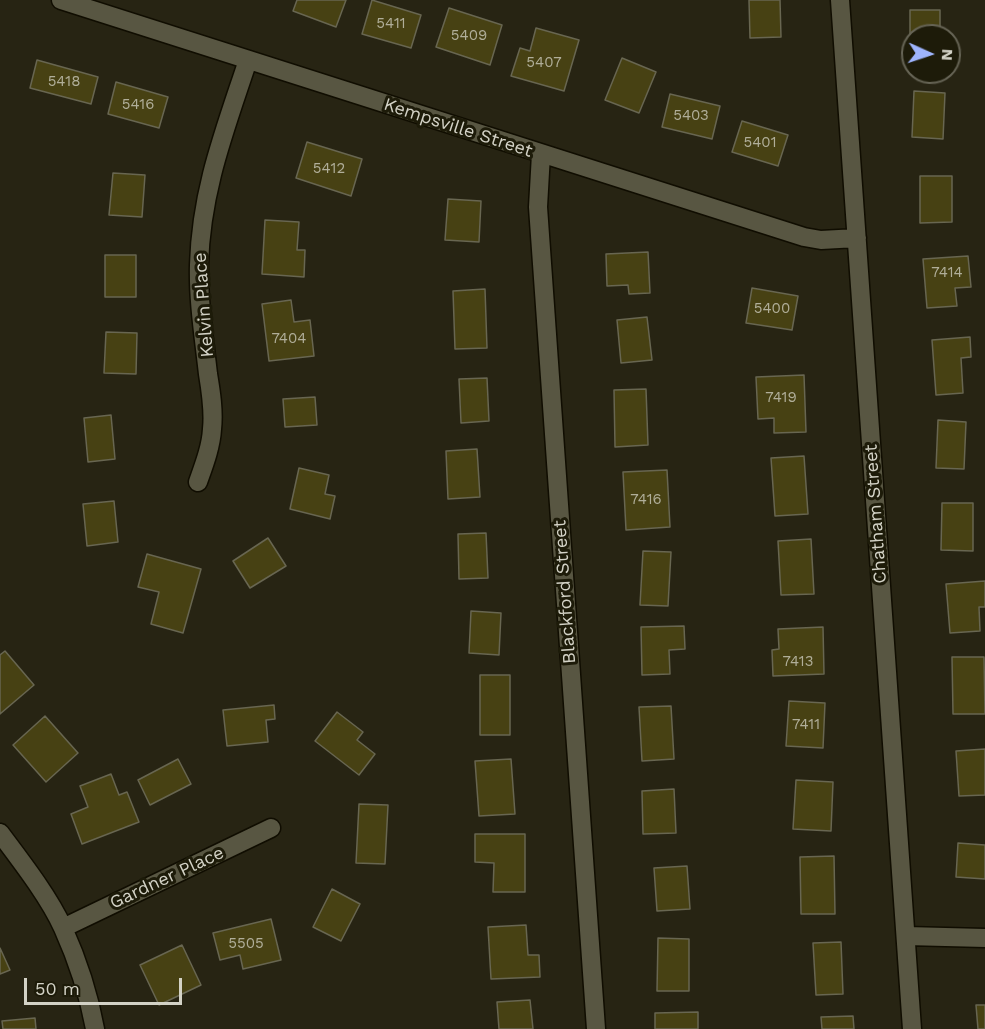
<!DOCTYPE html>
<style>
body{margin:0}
#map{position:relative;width:985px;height:1029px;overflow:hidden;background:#272413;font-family:"Work Sans",sans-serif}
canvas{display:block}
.north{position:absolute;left:901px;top:24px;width:60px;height:60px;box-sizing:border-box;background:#1d1b09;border:2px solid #666455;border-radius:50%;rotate:93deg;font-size:16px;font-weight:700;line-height:24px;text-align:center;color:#d3d2c6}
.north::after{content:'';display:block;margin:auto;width:21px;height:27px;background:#9eb4fd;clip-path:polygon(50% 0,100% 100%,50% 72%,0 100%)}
.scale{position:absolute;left:24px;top:978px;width:158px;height:27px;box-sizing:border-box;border:3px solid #d3d2c6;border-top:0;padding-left:8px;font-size:18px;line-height:21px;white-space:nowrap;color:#d3d2c6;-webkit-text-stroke:4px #1d1b09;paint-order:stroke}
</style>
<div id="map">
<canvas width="985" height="1029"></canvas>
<div class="north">N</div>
<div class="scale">50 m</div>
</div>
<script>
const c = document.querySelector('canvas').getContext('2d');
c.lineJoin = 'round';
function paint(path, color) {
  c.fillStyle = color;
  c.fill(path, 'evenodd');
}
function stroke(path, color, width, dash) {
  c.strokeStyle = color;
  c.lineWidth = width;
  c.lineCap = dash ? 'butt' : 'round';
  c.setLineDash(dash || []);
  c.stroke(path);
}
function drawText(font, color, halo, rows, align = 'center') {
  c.font = font + ' "Work Sans",sans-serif';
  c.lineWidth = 6;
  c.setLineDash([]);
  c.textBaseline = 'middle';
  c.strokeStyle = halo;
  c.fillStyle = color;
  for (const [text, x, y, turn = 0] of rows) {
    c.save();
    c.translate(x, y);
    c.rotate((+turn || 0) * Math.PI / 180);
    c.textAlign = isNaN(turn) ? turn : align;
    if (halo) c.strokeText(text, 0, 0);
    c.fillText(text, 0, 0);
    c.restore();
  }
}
const building = new Path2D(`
 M297,0H346L336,27L293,11Z
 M372,0L421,15L411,48L362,34Z
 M749,0H780L781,37L750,38Z
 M449,8L502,25L490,65L436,47Z
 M910,10H940V36H913V57H910Z
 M536,28L579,40L564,91L511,76L520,48L530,51Z
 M622,58L656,72L639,113L605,100Z
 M37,60L98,77L91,104L30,88Z
 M116,82L168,97L159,128L108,114Z
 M914,91L945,93L943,139L912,137Z
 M670,94L720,106L712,139L662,127Z
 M742,121L788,135L778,166L732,152Z
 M307,142L362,159L351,196L296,178Z
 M113,173L145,175L142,217L109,215Z
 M920,176H952V222L920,223Z
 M448,199L481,201L479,242L445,240Z
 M265,220L299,222L297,250H305L304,277L262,274Z
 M648,252L650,293L629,294L628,285L607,286L606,254Z
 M105,255H136V297H105Z
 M968,256L971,287L955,288L957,306L927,308L923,259Z
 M752,288L798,296L792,330L746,323Z
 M485,289L487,348L455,349L453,291Z
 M291,300L294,322L310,320L314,356L269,361L262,304Z
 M647,317L652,360L621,363L617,320Z
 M106,332L137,333L136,374L104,373Z
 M970,337L971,357L961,358L963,393L936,395L932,340Z
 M804,375L806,432L774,433V418L758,419L756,377Z
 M487,378L489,421L461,423L459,379Z
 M646,389L648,445L615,447L614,390Z
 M315,397L317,425L285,427L283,399Z
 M111,415L115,459L88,462L84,418Z
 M938,420L966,422L964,469L936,468Z
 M477,449L480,497L448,499L446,451Z
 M804,456L808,514L775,516L771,458Z
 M299,468L329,475L325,494L335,496L330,519L290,509Z
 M667,470L670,527L626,530L623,472Z
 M114,501L118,542L87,546L83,504Z
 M942,503H973V551L941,550Z
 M486,533L488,578L459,579L458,534Z
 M268,538L286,566L250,588L233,561Z
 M811,539L814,594L781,595L778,541Z
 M643,551L671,552L668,606L640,605Z
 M147,554L201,569L183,633L151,624L159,592L138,587Z
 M985,581V607H979L980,631L950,633L946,584Z
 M471,611L501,613L499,655L469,653Z
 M684,626L685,649L669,650L670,674L642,675L641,627Z
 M823,627L824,674L773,676L772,650L779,649L778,629Z
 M5,651L34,685L0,714V655Z
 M952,657H984L985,714H953Z
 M480,675H510V735H480Z
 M789,701L825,703L823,748L786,746Z
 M274,705L275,719L266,720L268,742L227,746L223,710Z
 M671,706L674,759L642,761L639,707Z
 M337,712L363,732L357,740L375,754L359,775L315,741Z
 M45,716L78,753L46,782L13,745Z
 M985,749V795L959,796L956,751Z
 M178,759L191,784L150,805L138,780Z
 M511,759L515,814L479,816L475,761Z
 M111,774L119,795L127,792L139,822L82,844L71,814L88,807L80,786Z
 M796,780L833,782L831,831L793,829Z
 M674,789L676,833L643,834L642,791Z
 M359,804L388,805L385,864L356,863Z
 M475,834H525V892H493L494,863L475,862Z
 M958,843L985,845V879L956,877Z
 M834,856L835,914H801L800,857Z
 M687,866L690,909L657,911L654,868Z
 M332,889L360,904L341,941L313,927Z
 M271,919L281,960L243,969L240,955L220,960L213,933Z
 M526,925L528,955H539L540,977L491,979L488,927Z
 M658,938L689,939V991H657Z
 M841,942L843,994L816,995L813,943Z
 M182,945L201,985L159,1005L140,965Z
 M0,948L10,970L0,974Z
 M530,1000L533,1029H499L497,1002Z
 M976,1005H985V1029H978Z
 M698,1012V1029H655V1013Z
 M853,1016L854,1029H822L821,1017Z
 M35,1018L36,1029H3L2,1021Z`);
paint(building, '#474113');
stroke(building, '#686651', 1.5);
const minor = new Path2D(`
 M61,0L804,237L821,240L857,238
 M840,0L912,1029
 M541,154L538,207L596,1029
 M198,482C204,465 211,447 212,429C214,411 211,392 208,374C204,338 198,301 199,265C201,190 225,130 248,60
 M0,833C21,861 49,897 63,928C77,959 89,996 95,1029
 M63,928L271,828
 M906,936L985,938`);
stroke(minor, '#100d01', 21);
stroke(minor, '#585642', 18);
drawText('15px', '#b0ae99', null, [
 ["5411",391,24],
 ["5409",469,36],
 ["5407",544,63],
 ["5418",64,82],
 ["5416",138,105],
 ["5403",691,116],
 ["5401",760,143],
 ["5412",329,169],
 ["7414",947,273],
 ["5400",772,309],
 ["7404",289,339],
 ["7419",781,398],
 ["7416",646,500],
 ["7413",798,662],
 ["7411",806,725],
 ["5505",246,944]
]);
drawText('18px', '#d3d2c6', '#1d1b09', [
 ["Kempsville Street",458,128,18],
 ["Kelvin Place",204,305,-94],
 ["Chatham Street",876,514,-94],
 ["Blackford Street",565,592,-94],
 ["Gardner Place",167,878,-25]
]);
</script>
